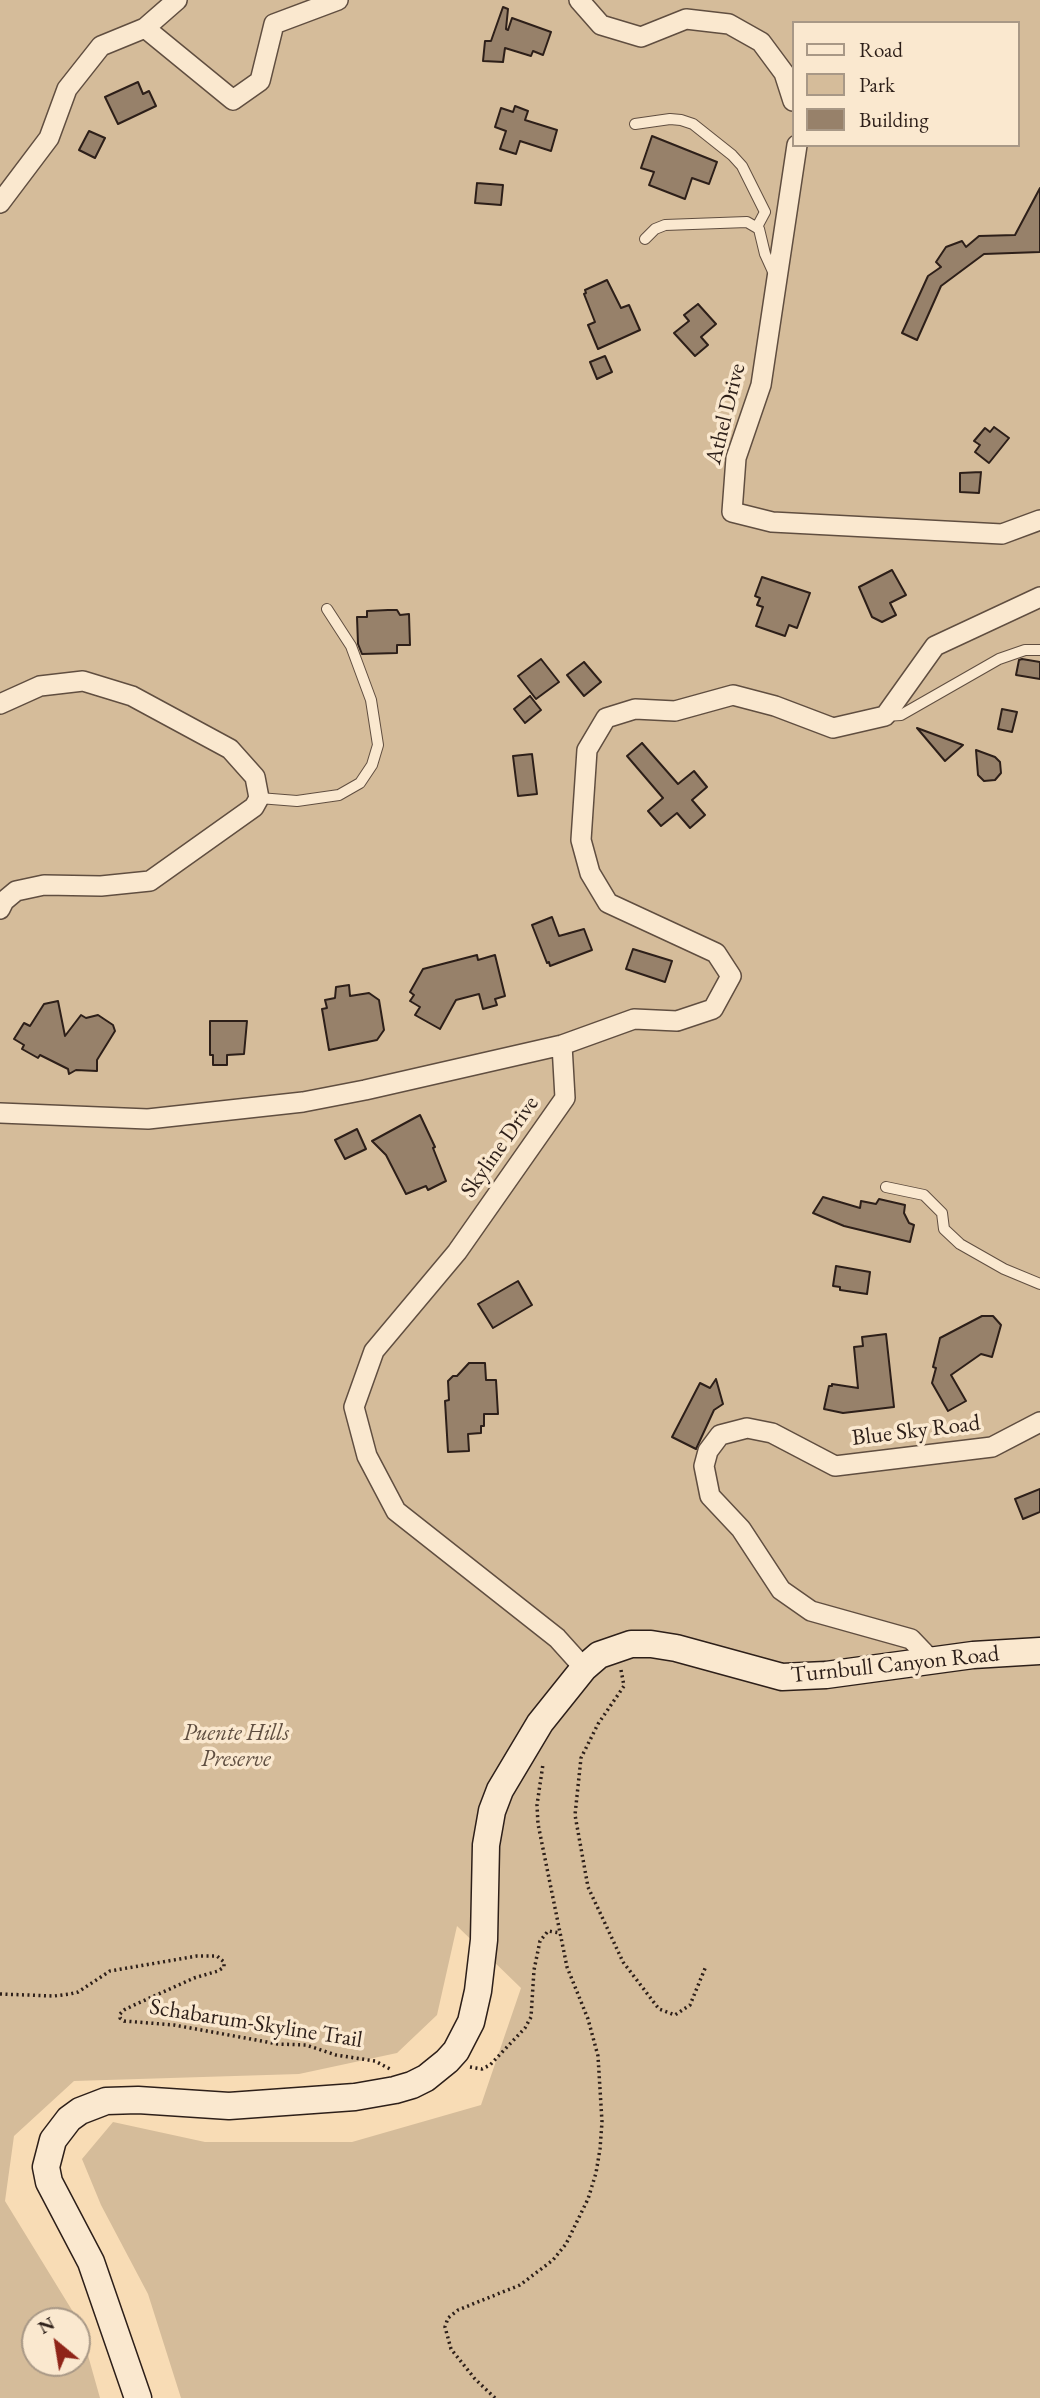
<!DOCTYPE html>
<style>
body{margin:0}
#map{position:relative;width:1040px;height:2398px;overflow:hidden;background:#f8dcb5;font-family:"EB Garamond",serif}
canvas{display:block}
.legend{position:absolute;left:792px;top:21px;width:228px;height:126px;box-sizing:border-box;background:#fae8cf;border:2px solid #a89886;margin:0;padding:9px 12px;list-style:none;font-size:21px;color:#2d1f19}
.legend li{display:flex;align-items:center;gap:14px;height:35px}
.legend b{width:35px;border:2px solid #a89886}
.north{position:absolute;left:21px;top:2307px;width:70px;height:70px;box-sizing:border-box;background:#fae8cf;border:2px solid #a89886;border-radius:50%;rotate:330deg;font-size:19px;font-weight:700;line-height:28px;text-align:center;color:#2d1f19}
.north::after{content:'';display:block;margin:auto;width:24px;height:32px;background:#8f2418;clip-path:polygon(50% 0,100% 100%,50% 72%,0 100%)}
</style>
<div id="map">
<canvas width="1040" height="2398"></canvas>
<ul class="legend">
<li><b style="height:9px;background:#fae8cf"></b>Road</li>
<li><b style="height:19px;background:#d5bc9a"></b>Park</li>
<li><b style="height:19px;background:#97816a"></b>Building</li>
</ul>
<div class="north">N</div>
</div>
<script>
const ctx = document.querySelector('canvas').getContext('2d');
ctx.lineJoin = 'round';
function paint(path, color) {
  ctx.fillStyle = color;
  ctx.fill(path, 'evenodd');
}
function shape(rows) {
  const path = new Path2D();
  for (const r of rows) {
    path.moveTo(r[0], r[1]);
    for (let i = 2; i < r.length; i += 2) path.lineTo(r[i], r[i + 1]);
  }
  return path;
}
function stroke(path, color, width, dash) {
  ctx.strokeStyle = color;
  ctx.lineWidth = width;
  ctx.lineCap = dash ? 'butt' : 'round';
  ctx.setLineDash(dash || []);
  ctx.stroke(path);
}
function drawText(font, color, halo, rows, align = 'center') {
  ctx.font = font + ' "EB Garamond",serif';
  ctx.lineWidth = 7;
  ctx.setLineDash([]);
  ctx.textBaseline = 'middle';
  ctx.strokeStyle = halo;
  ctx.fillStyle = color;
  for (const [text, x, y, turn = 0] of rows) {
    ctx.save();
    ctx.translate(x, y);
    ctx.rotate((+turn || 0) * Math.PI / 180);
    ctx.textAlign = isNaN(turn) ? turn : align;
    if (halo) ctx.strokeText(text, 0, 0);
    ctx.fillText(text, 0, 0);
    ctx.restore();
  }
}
paint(shape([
 [0,0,1040,0,1040,2398,181,2398,148,2294,101,2205,82,2159,113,2122,205,2142,352,2142,481,2105,521,1988,457,1926,437,2015,397,2053,299,2074,74,2081,14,2136,5,2201,78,2320,100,2398,0,2398],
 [793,23,1017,23,1017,145,793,145],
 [35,2321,77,2321,77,2363,35,2363]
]), '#d5bc9a');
const building = shape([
 [503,7,508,9,506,29,508,30,512,18,551,32,543,55,533,51,531,56,505,48,503,62,483,61,485,41,491,41,503,7],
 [138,82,143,94,149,91,156,106,118,124,105,97,138,82],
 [515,106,528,111,525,120,557,130,551,151,520,141,516,154,500,149,506,131,495,127,501,108,513,112,515,106],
 [89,131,105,138,95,158,79,150,89,131],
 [652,136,717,162,709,184,692,178,685,199,649,185,654,172,641,168,652,136],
 [477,183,503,185,501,205,475,203,477,183],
 [1040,188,1040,252,984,254,941,286,917,340,902,333,928,276,941,267,936,262,946,247,962,241,966,247,979,236,1015,235,1040,188],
 [607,280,621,308,629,305,640,330,598,349,588,325,595,322,584,294,586,293,585,290,607,280],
 [698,304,716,324,701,337,708,345,695,356,674,333,689,321,684,315,698,304],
 [605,356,612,372,597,379,590,362,605,356],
 [994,427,1009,438,989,463,975,452,980,445,974,441,985,428,990,432,994,427],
 [981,472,979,493,960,492,960,473,981,472],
 [892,570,906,595,890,603,896,615,882,622,872,617,859,587,892,570],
 [762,577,810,593,797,628,789,625,785,636,756,626,763,607,757,605,760,598,755,596,762,577],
 [388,610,397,610,400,615,409,614,410,645,397,645,397,653,362,654,358,644,357,617,367,617,367,611,388,610],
 [541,659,559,682,536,699,518,676,541,659],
 [1022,659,1040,662,1040,679,1016,675,1019,660,1022,659],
 [584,662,601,682,584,696,567,675,584,662],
 [530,696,541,710,525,723,514,709,530,696],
 [1002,709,1017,712,1012,732,998,729,1002,709],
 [917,728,963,745,945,761,917,728],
 [642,743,678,784,694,771,707,787,692,800,705,815,690,828,677,813,661,826,648,811,663,798,627,756,642,743],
 [976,750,995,757,1000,762,1001,773,995,780,984,781,978,775,976,750],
 [532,754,537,794,518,796,513,756,532,754],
 [552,917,559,936,584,929,592,950,550,966,549,962,547,963,532,925,552,917],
 [633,949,672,961,665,982,626,969,633,949],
 [477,955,478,960,495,955,505,996,495,999,497,1005,483,1009,479,994,456,1000,440,1029,415,1015,420,1007,410,1001,414,995,410,992,423,969,477,955],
 [349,985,350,996,369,993,379,1000,384,1030,377,1040,329,1050,322,1009,327,1008,325,1000,335,998,336,987,349,985],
 [58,1001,65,1036,81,1015,86,1018,98,1015,113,1025,115,1031,97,1060,97,1071,76,1070,69,1074,68,1069,40,1055,38,1058,22,1049,24,1045,14,1039,24,1023,30,1026,44,1004,58,1001],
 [210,1021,247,1021,244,1054,227,1055,227,1065,213,1065,213,1055,210,1055,210,1021],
 [420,1115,435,1147,433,1148,446,1181,428,1190,426,1186,406,1194,386,1155,372,1141,420,1115],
 [357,1129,366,1149,345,1159,335,1140,357,1129],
 [823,1197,860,1208,861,1201,876,1204,879,1199,905,1205,904,1213,909,1223,914,1225,910,1242,844,1226,813,1213,823,1197],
 [836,1266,870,1272,867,1294,840,1290,840,1287,833,1286,836,1266],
 [518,1281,532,1305,493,1328,478,1304,518,1281],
 [982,1316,993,1316,1001,1325,992,1357,981,1354,951,1375,966,1401,948,1411,932,1383,936,1368,933,1367,940,1338,982,1316],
 [886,1334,894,1407,843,1413,824,1409,829,1386,832,1386,832,1384,858,1388,854,1347,863,1346,862,1337,886,1334],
 [469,1363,485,1363,486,1380,496,1380,498,1414,484,1414,484,1426,481,1426,481,1433,468,1434,469,1451,448,1452,445,1401,449,1400,448,1381,453,1376,457,1376,469,1363],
 [716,1379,723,1404,714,1410,696,1449,672,1437,700,1383,710,1388,716,1379],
 [1040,1489,1040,1512,1023,1519,1015,1499,1040,1489]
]);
paint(building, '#97816a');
stroke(building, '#2d1f19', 2);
const lane = shape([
 [635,124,670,119,681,120,693,124,732,155,742,166,765,212,757,227],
 [645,239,655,229,665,225,747,222,759,229,765,254,775,276],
 [885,716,901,715,999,659,1025,650,1040,650],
 [259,798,297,801,339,795,360,783,372,765,378,745,371,700,351,646,327,609],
 [886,1187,924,1195,942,1213,944,1229,960,1244,1004,1269,1040,1284]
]);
const street = shape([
 [579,0,601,25,641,37,686,19,729,24,761,42,784,73,793,101],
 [145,28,233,100,260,81,274,24,338,0],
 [797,145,761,385,736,458,732,512,772,522,1002,534,1040,520],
 [0,203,49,138,67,89,101,46,145,28,177,0],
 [0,704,40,686,83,681,132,696,230,749,255,777,259,798,254,807,150,881,101,886,44,885,16,891,4,901,0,909],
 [562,1045,565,1098,457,1252,374,1351,354,1407,367,1456,396,1511,557,1638,584,1668],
 [0,1113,148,1119,303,1102,365,1090,562,1045,634,1019,677,1021,713,1009,731,976,716,953,608,903,590,873,581,840,587,750,606,718,635,709,675,711,733,695,775,706,833,728,885,716,935,646,1040,597],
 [932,1661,911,1639,811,1611,781,1590,741,1529,710,1496,704,1466,708,1451,720,1435,747,1428,772,1433,835,1466,992,1447,1040,1422]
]);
const secondary = shape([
 [138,2398,91,2262,49,2182,46,2167,53,2140,69,2119,80,2111,106,2101,138,2100,229,2106,355,2097,395,2090,412,2085,426,2078,447,2061,456,2051,471,2022,478,1991,484,1940,486,1845,492,1811,500,1790,540,1723,584,1668,599,1655,631,1644,651,1644,676,1648,782,1677,826,1675,973,1655,1040,1651]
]);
stroke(lane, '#604e40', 12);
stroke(street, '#604e40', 22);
stroke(secondary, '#2d1f19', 29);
stroke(shape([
 [621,1670,624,1686,598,1724,581,1758,575,1815,588,1887,623,1962,659,2009,675,2015,690,2005,706,1966],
 [0,1994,54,1996,70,1994,78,1992,110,1971,197,1956,217,1956,224,1962,224,1967,218,1971,194,1978,132,2006,124,2010,120,2014,120,2018,124,2021,174,2025,278,2044,306,2045,336,2055,375,2061,390,2069],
 [470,2067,482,2069,490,2065,525,2028,531,2017,534,1970,540,1941,548,1931,560,1933],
 [495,2398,475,2379,451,2349,445,2327,448,2318,458,2310,520,2285,553,2260,566,2244,588,2199,596,2173,600,2149,602,2122,598,2056,588,2019,567,1967,538,1824,537,1805,543,1764]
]), '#2d1f19', 3.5, [2, 3.5]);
stroke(lane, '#fae8cf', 10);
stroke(street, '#fae8cf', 19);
stroke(secondary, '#fae8cf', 26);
drawText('23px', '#2d1f19', '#fae8cf', [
 ["Athel Drive",726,414,-76],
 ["Skyline Drive",500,1147,-55],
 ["Blue Sky Road",916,1431,-7],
 ["Turnbull Canyon Road",895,1665,-6],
 ["Schabarum-Skyline Trail",256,2024,9]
]);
drawText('italic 23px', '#5f4e40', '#fae8cf', [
 ["Puente Hills",236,1734],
 ["Preserve",236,1760]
]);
</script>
